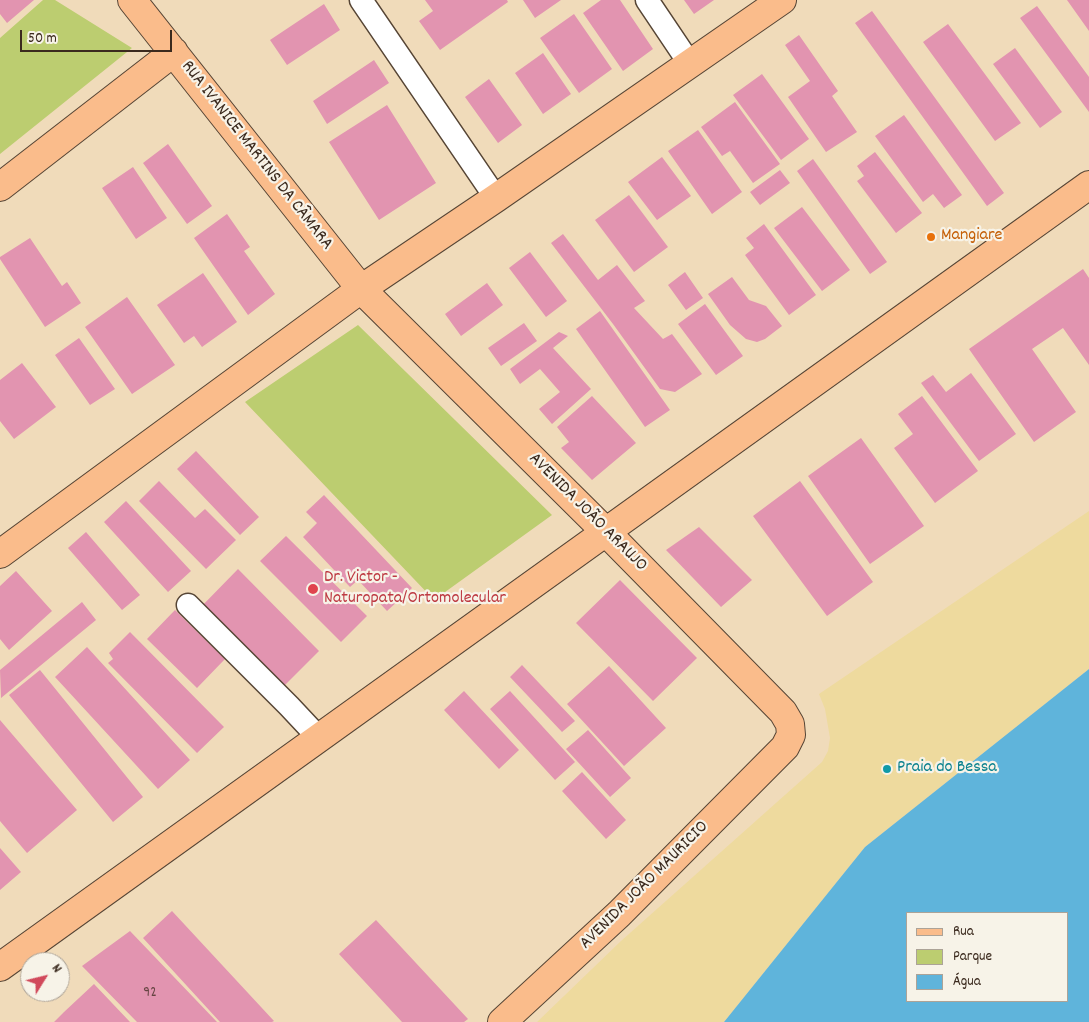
<!DOCTYPE html>
<meta charset="utf-8">
<style>
body{margin:0}
#map{position:relative;width:1089px;height:1022px;overflow:hidden;background:#f0dbba;font-family:Dekko,sans-serif}
canvas{display:block}
.legend{position:absolute;left:906px;top:912px;width:162px;height:90px;box-sizing:border-box;background:#f7f3e8;border:1px solid #aca397;margin:0;padding:6px 9px;list-style:none;font-size:15px;color:#3b2a1e}
.legend li{display:flex;align-items:center;gap:10px;height:25px}
.legend b{width:25px;border:1px solid #aca397}
.north{position:absolute;left:20px;top:952px;width:50px;height:50px;box-sizing:border-box;background:#f7f3e8;border:1px solid #aca397;border-radius:50%;rotate:54deg;font-size:14px;font-weight:700;line-height:20px;text-align:center;color:#3b2a1e}
.north::after{content:'';display:block;margin:auto;width:18px;height:22px;background:#d1495b;clip-path:polygon(50% 0,100% 100%,50% 72%,0 100%)}
.scale{position:absolute;left:20px;top:30px;width:152px;height:22px;box-sizing:border-box;border:2px solid #3b2a1e;border-top:0;padding-left:6px;font-size:15px;line-height:18px;white-space:nowrap;color:#3b2a1e;-webkit-text-stroke:4px #f7f3e8;paint-order:stroke}
</style>
<div id="map">
<canvas width="1089" height="1022"></canvas>
<ul class="legend">
<li><b style="height:6px;background:#fabc8b"></b>Rua</li>
<li><b style="height:14px;background:#bccd70"></b>Parque</li>
<li><b style="height:14px;background:#5fb4db"></b>Água</li>
</ul>
<div class="north">N</div>
<div class="scale">50 m</div>
</div>
<script>
const ctx = document.querySelector('canvas').getContext('2d');
ctx.lineJoin = 'round';
function paint(path, color) {
  ctx.fillStyle = color;
  ctx.fill(path, 'evenodd');
}
function shape(rows) {
  const path = new Path2D();
  for (const r of rows) {
    path.moveTo(r[0], r[1]);
    for (let i = 2; i < r.length; i += 2) path.lineTo(r[i], r[i + 1]);
  }
  return path;
}
function stroke(path, color, width, dash) {
  ctx.strokeStyle = color;
  ctx.lineWidth = width;
  ctx.lineCap = dash ? 'butt' : 'round';
  ctx.setLineDash(dash || []);
  ctx.stroke(path);
}
function drawText(font, color, halo, rows, align = 'center') {
  ctx.font = font + ' Dekko,sans-serif';
  ctx.lineWidth = 4.5;
  ctx.setLineDash([]);
  ctx.textBaseline = 'middle';
  ctx.strokeStyle = halo;
  ctx.fillStyle = color;
  for (const [text, x, y, turn = 0] of rows) {
    ctx.save();
    ctx.translate(x, y);
    ctx.rotate((+turn || 0) * Math.PI / 180);
    ctx.textAlign = isNaN(turn) ? turn : align;
    if (halo) ctx.strokeText(text, 0, 0);
    ctx.fillText(text, 0, 0);
    ctx.restore();
  }
}
paint(shape([
 [43,0,55,0,132,48,0,154,0,38],
 [358,325,552,515,434,600,245,402]
]), '#bccd70');
paint(shape([
 [1089,511,1089,669,865,847,724,1022,537,1022,621,941,822,762,828,751,830,738,825,709,819,694]
]), '#eeda9e');
paint(shape([
 [1089,669,1089,1022,724,1022,865,847],
 [908,913,1068,913,1068,1001,908,1001]
]), '#5fb4db');
paint(shape([
 [0,0,34,0,7,23,0,14],
 [425,0,507,0,508,2,440,50,419,21,433,11],
 [523,0,561,0,535,18],
 [601,0,620,0,653,49,623,71,583,13],
 [684,0,714,0,694,14],
 [1067,0,1089,0,1089,31],
 [324,4,340,30,287,65,270,40],
 [1037,6,1089,77,1089,112,1020,18],
 [872,11,1004,193,987,206,855,23],
 [574,14,612,69,579,93,540,38],
 [948,24,1021,123,995,141,923,42],
 [799,35,838,91,832,96,857,132,826,152,788,97,810,81,785,45],
 [1015,48,1062,112,1040,128,993,64],
 [543,53,571,94,543,114,515,73],
 [374,60,389,83,327,124,313,101],
 [762,74,809,139,781,160,733,95],
 [489,79,522,125,498,143,465,97],
 [735,102,780,164,753,183,730,151,722,156,701,127],
 [387,105,436,183,379,220,329,142],
 [904,115,962,195,944,208,933,194,923,202,875,136],
 [698,130,742,192,712,214,668,151],
 [168,144,212,206,187,224,143,163],
 [875,152,922,213,896,233,857,181,864,176,857,166],
 [662,157,691,196,657,220,628,182],
 [813,159,887,262,870,274,797,171],
 [133,167,167,218,136,239,102,188],
 [780,170,790,183,760,205,750,192],
 [629,195,668,247,634,272,595,220],
 [802,207,850,270,822,291,774,228],
 [227,214,250,247,244,251,275,294,248,315,194,238],
 [764,224,816,295,789,315,745,255,754,248,746,238],
 [563,234,598,280,617,265,645,301,634,308,663,339,672,334,702,374,675,392,660,389,613,324,551,243],
 [30,238,62,286,67,282,81,303,45,327,0,259,0,257],
 [530,252,567,301,546,317,509,268],
 [1083,269,1089,278,1089,365,1063,328,1032,349,1076,412,1034,442,969,349],
 [685,272,703,298,686,310,668,285],
 [203,273,237,322,202,347,194,336,184,343,157,305],
 [732,277,749,300,766,306,782,326,765,339,757,342,746,339,730,325,708,294],
 [487,283,503,305,461,336,445,314],
 [127,297,175,365,132,394,85,327],
 [705,304,743,356,716,375,678,324],
 [600,311,670,410,645,427,576,329],
 [524,323,537,341,501,366,488,348],
 [559,332,568,336,553,348,591,389,552,424,539,409,560,392,540,369,520,384,510,369],
 [79,338,115,389,90,405,55,355],
 [22,363,56,407,14,439,0,421,0,380],
 [971,373,1016,434,979,461,921,383,933,375,946,392],
 [592,396,636,443,592,480,561,448,569,442,557,427],
 [922,396,978,471,935,503,894,448,913,434,898,414],
 [861,438,924,526,870,564,808,476],
 [196,451,259,517,240,535,177,469],
 [159,481,195,518,205,509,236,540,206,569,139,501],
 [800,481,873,582,827,616,753,516],
 [324,495,412,588,387,611,358,580,350,587,303,537,317,523,306,512],
 [126,501,191,571,168,592,104,522],
 [699,527,752,580,721,607,666,550],
 [86,532,140,595,122,610,68,548],
 [286,536,367,616,341,642,260,561],
 [238,569,319,651,279,691,198,610],
 [16,571,52,611,9,650,0,639,0,586],
 [620,580,697,658,653,701,576,623],
 [82,602,96,620,1,698,0,670],
 [175,610,225,659,197,688,147,639],
 [130,632,224,727,197,753,108,663,113,659,109,653],
 [87,647,190,760,158,789,55,677],
 [522,665,575,721,562,732,510,677],
 [609,666,666,728,624,766,567,704],
 [40,670,143,797,113,822,9,695],
 [464,691,519,750,499,769,444,710],
 [510,691,575,762,555,780,490,709],
 [0,720,77,810,27,853,0,821],
 [588,730,631,778,610,797,566,749],
 [582,772,626,820,606,839,562,791],
 [0,848,21,872,0,890],
 [172,911,274,1021,272,1022,220,1022,143,938],
 [376,920,468,1019,464,1022,402,1022,339,954],
 [130,931,217,1022,137,1022,82,966],
 [94,984,130,1022,54,1022,64,1012]
]), '#e294b0');
const minor = shape([
 [361,0,496,198],
 [647,0,690,64],
 [188,605,289,706,319,738]
]);
const major = shape([
 [132,0,361,289,606,532,783,712,790,724,791,735,785,747,619,914,502,1022],
 [0,187,174,52],
 [0,554,361,289,496,198,782,0],
 [0,967,1089,185]
]);
stroke(minor, '#564535', 25);
stroke(major, '#564535', 30);
stroke(minor, '#fff', 22);
stroke(major, '#fabc8b', 28);
for (const [x, y, r, color] of [
 [931,237,5,"#e8710a"],
 [313,589,6,"#e0444e"],
 [887,769,5,"#0f9aa8"]
]) {
  const dot = new Path2D();
  dot.arc(x, y, r, 0, 2 * Math.PI);
  ctx.fillStyle = color;
  ctx.fill(dot);
  stroke(dot, '#f7f3e8', 2);
}
drawText('15px', '#654442', null, [
 ["92",150,994]
]);
drawText('18px', '#3b2a1e', '#f7f3e8', [
 ["RUA IVANICE MARTINS DA CÂMARA",256,156,52],
 ["AVENIDA JOÃO ARAUJO",587,513,45],
 ["AVENIDA JOÃO MAURICIO",645,886,-45]
]);
drawText('18px', '#c56008', '#f7f3e8', [
 ["Mangiare",941,237]
], 'left');
drawText('18px', '#be3a42', '#f7f3e8', [
 ["Dr. Victor -",324,579],
 ["Naturopata/Ortomolecular",324,600]
], 'left');
drawText('18px', '#0d838f', '#f7f3e8', [
 ["Praia do Bessa",897,769]
], 'left');
</script>
